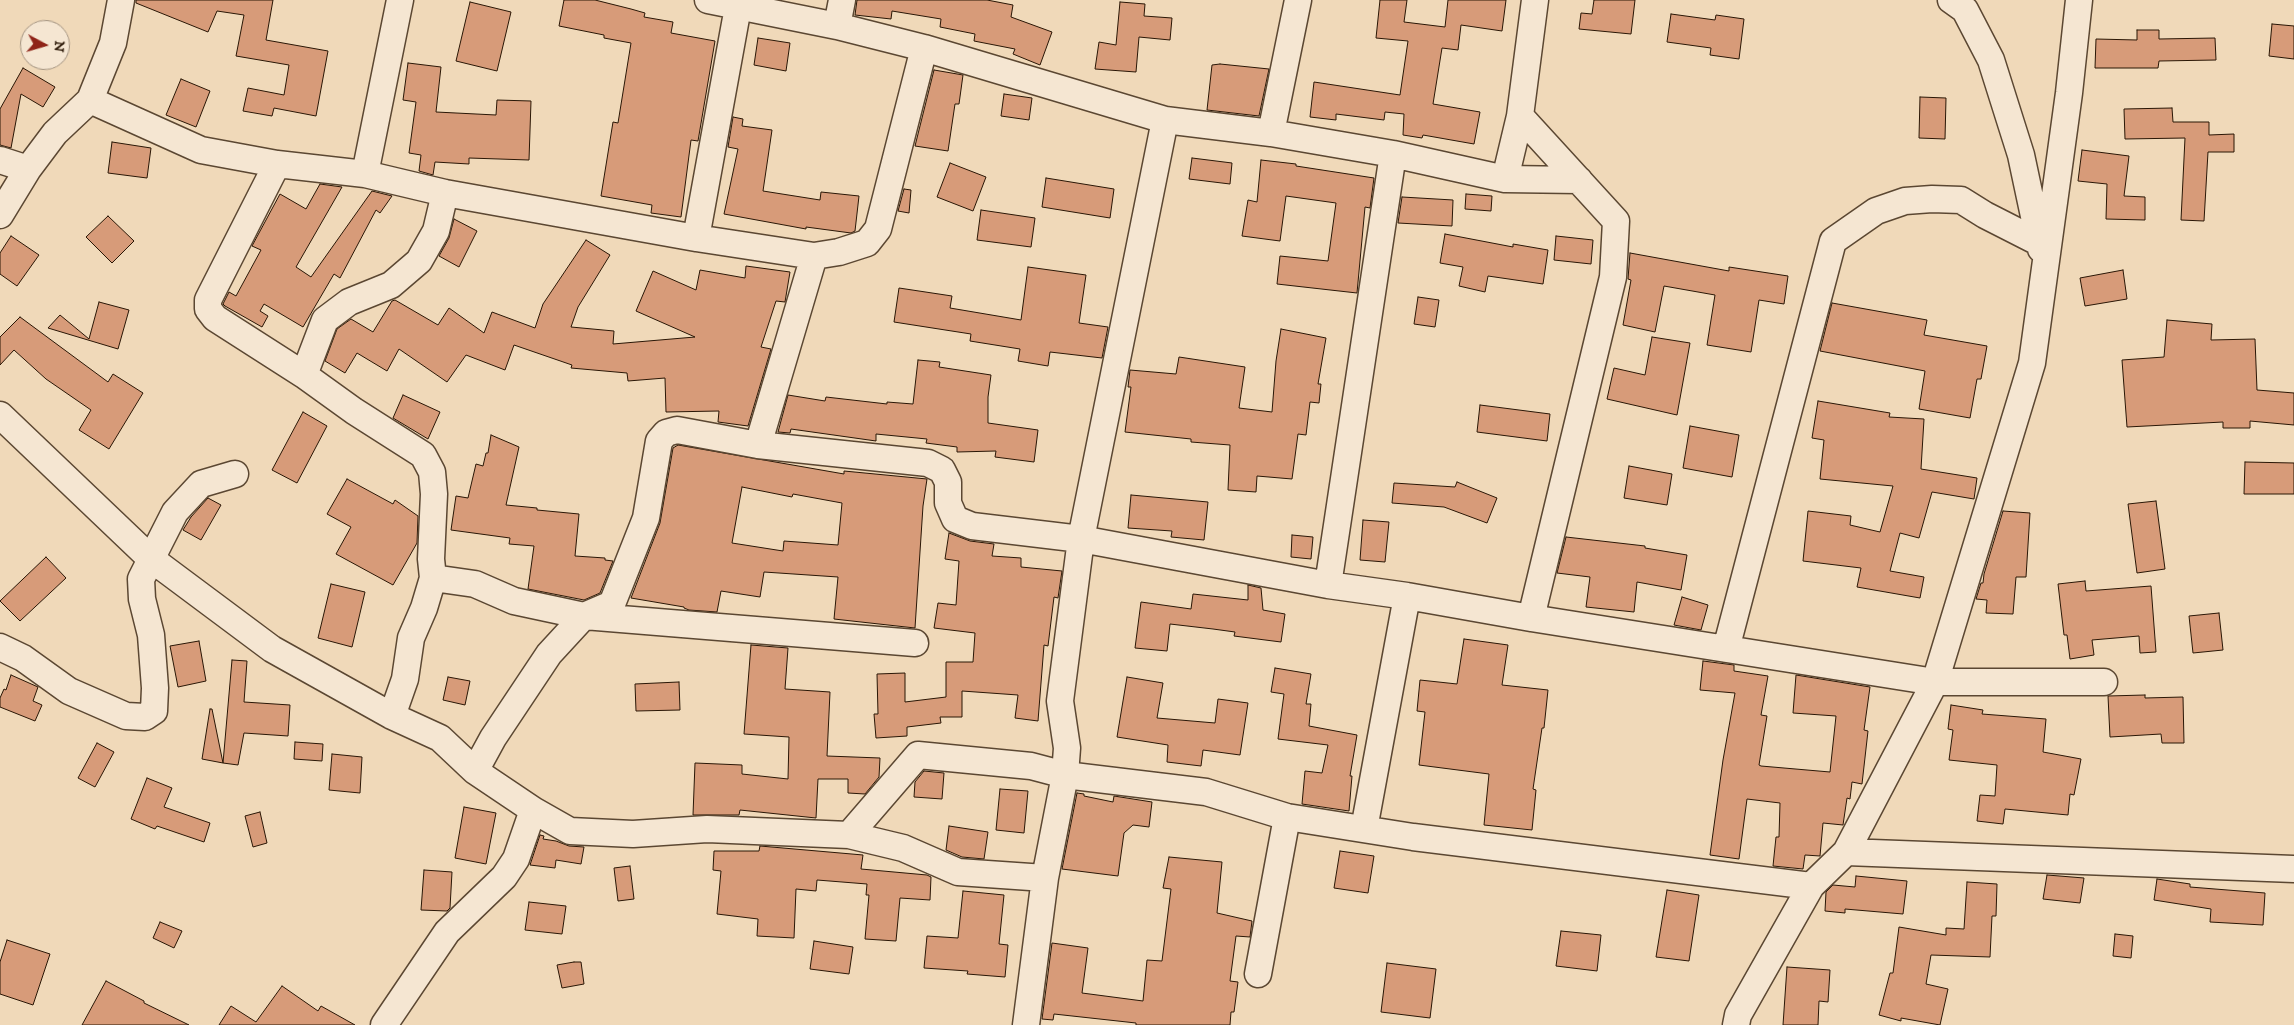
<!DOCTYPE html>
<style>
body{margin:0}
#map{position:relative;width:2294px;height:1025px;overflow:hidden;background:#f0d9b9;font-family:"IM FELL DW Pica",serif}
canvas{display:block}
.north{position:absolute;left:20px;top:20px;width:50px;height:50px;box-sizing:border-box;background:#f5e6d2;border:1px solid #a39380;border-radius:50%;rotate:96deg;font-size:14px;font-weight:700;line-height:20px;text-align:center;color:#291605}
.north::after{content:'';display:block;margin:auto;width:18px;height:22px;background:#8f2418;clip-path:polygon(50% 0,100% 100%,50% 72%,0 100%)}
</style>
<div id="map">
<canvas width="2294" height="1025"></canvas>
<div class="north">N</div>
</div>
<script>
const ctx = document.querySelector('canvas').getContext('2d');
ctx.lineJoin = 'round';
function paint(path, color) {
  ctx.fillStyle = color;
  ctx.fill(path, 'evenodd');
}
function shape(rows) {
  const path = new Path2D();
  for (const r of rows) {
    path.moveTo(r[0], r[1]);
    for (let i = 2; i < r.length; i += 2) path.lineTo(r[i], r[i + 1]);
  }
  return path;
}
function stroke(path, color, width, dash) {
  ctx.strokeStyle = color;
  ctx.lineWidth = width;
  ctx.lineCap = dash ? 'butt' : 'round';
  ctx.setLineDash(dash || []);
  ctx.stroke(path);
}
const building = shape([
 [136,0,273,0,266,40,328,51,316,116,274,108,272,116,243,111,248,88,284,95,289,65,236,56,244,15,217,11,208,32,136,3,136,0],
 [564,0,595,0,631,9,645,13,644,17,673,22,671,33,715,41,698,141,691,140,681,217,651,213,652,205,601,196,613,122,618,123,631,43,604,38,604,35,559,26,564,0],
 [857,0,987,0,1013,5,1011,17,1052,32,1040,65,1013,54,1015,49,974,41,975,34,940,27,941,19,892,11,891,19,855,15,857,0],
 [1380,0,1407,0,1404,22,1445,27,1448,0,1506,0,1502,31,1461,25,1458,50,1442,48,1433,104,1480,112,1474,144,1423,135,1422,138,1403,135,1404,114,1385,112,1384,120,1336,114,1336,120,1310,117,1314,82,1400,95,1408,41,1376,38,1380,0],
 [1594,0,1635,0,1631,34,1579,29,1581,13,1592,14,1594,0],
 [470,2,511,12,497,71,456,61,470,2],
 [1120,2,1145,4,1144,16,1172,18,1170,40,1139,37,1136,72,1095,69,1099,42,1116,45,1120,2],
 [1671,14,1715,20,1716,15,1744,19,1739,59,1710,55,1711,48,1667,42,1671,14],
 [2272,24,2294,26,2294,59,2269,56,2272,24],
 [2137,30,2159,30,2159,39,2215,38,2216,60,2159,61,2158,68,2095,68,2096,39,2137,40,2137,30],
 [758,38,790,43,786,71,754,65,758,38],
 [408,63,441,67,436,112,496,115,497,100,531,101,529,160,469,158,469,164,435,162,433,175,419,171,421,155,409,153,416,102,403,100,408,63],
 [1220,64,1269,69,1259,116,1207,110,1212,65,1220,64],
 [23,68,55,87,43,107,21,94,11,148,0,145,0,109,23,68],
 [934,70,963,75,959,104,955,104,948,151,915,146,934,70],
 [181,79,210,91,196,127,166,115,181,79],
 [1004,94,1032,98,1029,120,1001,116,1004,94],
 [1920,97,1946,98,1945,139,1919,138,1920,97],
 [2172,108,2173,122,2209,122,2209,135,2234,134,2234,152,2208,152,2204,221,2181,220,2185,138,2125,139,2124,109,2172,108],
 [733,117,743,119,742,126,772,130,763,191,820,200,821,192,859,196,855,231,851,233,806,227,806,229,724,214,738,149,728,147,733,117],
 [112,142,151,148,147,178,108,173,112,142],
 [2082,150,2129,156,2124,196,2145,197,2145,220,2106,219,2107,184,2078,181,2082,150],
 [1192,158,1232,163,1230,184,1189,179,1192,158],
 [1261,160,1296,164,1296,166,1374,178,1370,208,1365,207,1357,293,1277,284,1280,256,1328,261,1336,203,1286,196,1280,241,1242,236,1248,200,1257,202,1261,160],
 [950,163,986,177,973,211,937,197,950,163],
 [1046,178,1114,189,1110,218,1042,207,1046,178],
 [320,184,342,187,296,267,311,277,372,191,392,196,380,213,376,210,340,278,334,274,303,327,264,304,260,311,268,316,262,327,225,306,223,304,229,292,236,296,261,250,252,246,280,194,306,209,320,184],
 [904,189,911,190,909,213,898,211,904,189],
 [1466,194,1492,196,1491,211,1465,209,1466,194],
 [1402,197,1453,200,1452,226,1398,223,1402,197],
 [981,210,1035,218,1031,247,977,240,981,210],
 [108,216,134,241,112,263,86,237,108,216],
 [454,219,477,231,459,267,439,256,449,238,454,219],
 [1445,234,1513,247,1513,244,1548,250,1543,284,1488,276,1485,292,1459,286,1463,267,1440,263,1445,234],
 [11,236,39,255,17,286,0,274,0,253,11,236],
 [1556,236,1593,240,1591,264,1554,260,1556,236],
 [586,240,610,255,578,307,571,327,614,331,613,344,695,337,636,311,653,271,696,290,700,270,745,278,746,266,790,272,785,302,776,301,761,347,771,349,748,426,718,422,719,411,666,412,665,378,628,381,627,373,571,368,572,365,514,345,505,370,466,355,447,382,399,349,387,371,357,353,345,373,325,361,337,329,351,319,373,332,392,301,395,300,438,325,449,308,484,333,492,312,535,328,543,304,586,240],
 [1630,253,1729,271,1729,267,1788,276,1784,304,1759,300,1751,352,1707,345,1715,295,1664,286,1655,332,1623,325,1631,280,1628,279,1630,253],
 [1028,267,1086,275,1079,323,1108,327,1102,358,1050,352,1048,366,1018,361,1020,349,970,341,971,334,894,322,899,288,952,296,950,308,1021,320,1028,267],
 [2123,270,2127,299,2085,306,2080,278,2123,270],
 [1418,297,1439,300,1435,327,1414,324,1418,297],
 [99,302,129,310,118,349,48,328,60,315,89,339,99,302],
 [1832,303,1927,320,1924,335,1987,346,1981,379,1977,379,1970,418,1919,409,1925,371,1820,351,1832,303],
 [20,317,108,382,113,374,143,393,109,449,79,430,91,410,46,379,14,350,0,365,0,337,20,317],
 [2167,320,2212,324,2211,340,2255,339,2257,390,2294,393,2294,425,2250,421,2250,428,2223,428,2223,422,2127,427,2122,360,2164,357,2167,320],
 [1281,329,1326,338,1318,384,1321,384,1319,403,1310,402,1306,435,1298,434,1292,479,1257,476,1256,492,1228,490,1230,445,1191,442,1191,439,1125,432,1131,387,1128,387,1130,370,1176,374,1179,357,1245,367,1239,408,1272,412,1276,361,1281,329],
 [1652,337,1690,343,1677,415,1607,399,1614,368,1645,375,1652,337],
 [918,360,940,362,939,367,991,375,988,397,988,423,1038,430,1034,462,995,457,996,451,957,452,957,447,926,443,927,439,876,434,876,441,791,429,790,433,778,432,788,395,825,401,826,397,887,404,887,402,913,404,918,360],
 [403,395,440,412,428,439,393,418,403,395],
 [1818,401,1890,413,1889,417,1924,419,1921,469,1977,478,1974,499,1932,492,1919,538,1900,533,1890,571,1924,577,1920,598,1857,587,1861,568,1803,561,1808,511,1851,516,1850,525,1880,532,1893,486,1820,479,1824,440,1812,438,1818,401],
 [1480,405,1550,414,1547,441,1477,432,1480,405],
 [303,412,327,426,297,483,272,470,303,412],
 [1690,426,1739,435,1732,477,1683,468,1690,426],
 [491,435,519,447,506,505,537,508,537,510,579,514,575,556,605,558,605,560,613,561,600,593,584,600,528,589,534,546,509,544,510,538,451,530,456,496,468,498,476,464,483,466,486,453,488,453,491,435],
 [678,445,844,474,844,471,927,479,923,506,915,628,834,619,838,577,764,572,760,597,721,591,717,612,689,610,684,608,684,607,631,598,660,523,673,448,678,445],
 [742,487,792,497,793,494,842,503,838,545,784,541,783,551,732,543,742,487],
 [2245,462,2294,463,2294,494,2244,494,2245,462],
 [1629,466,1672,474,1667,505,1624,498,1629,466],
 [347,479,393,504,395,500,418,516,417,543,393,585,336,554,351,527,327,514,347,479],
 [1457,482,1497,498,1487,523,1444,507,1392,503,1394,483,1455,487,1457,482],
 [1131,495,1208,502,1204,540,1171,537,1172,531,1128,528,1131,495],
 [208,498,221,505,201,540,183,530,191,517,208,498],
 [2156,501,2165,569,2137,573,2128,504,2156,501],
 [2003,511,2030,513,2026,577,2016,577,2013,614,1986,613,1987,600,1976,599,1981,583,1983,583,1984,574,2003,511],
 [1363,520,1389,522,1385,562,1360,560,1363,520],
 [949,533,970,541,994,544,992,556,1021,558,1021,567,1062,571,1058,598,1054,597,1048,646,1044,645,1038,721,1015,718,1018,695,962,691,962,717,940,717,941,723,907,727,907,736,876,738,874,714,878,714,877,674,905,673,905,702,946,697,946,662,973,662,975,633,934,628,938,603,956,605,959,561,945,559,949,533],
 [1292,535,1313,537,1311,559,1291,557,1292,535],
 [1566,537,1645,546,1645,548,1687,555,1681,590,1637,582,1634,612,1586,607,1590,577,1557,573,1566,537],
 [46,557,66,578,20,621,0,601,46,557],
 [2085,581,2086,591,2151,586,2156,652,2140,653,2139,636,2092,640,2094,655,2070,659,2067,635,2064,635,2058,584,2085,581],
 [331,584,365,592,352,647,318,638,331,584],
 [1248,585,1261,588,1263,610,1285,614,1281,642,1234,636,1235,632,1213,629,1170,624,1167,651,1135,648,1141,602,1191,609,1193,594,1248,600,1248,585],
 [1682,597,1708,605,1701,630,1674,625,1682,597],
 [2219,613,2223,650,2193,653,2189,616,2219,613],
 [1464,639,1508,645,1502,685,1548,690,1544,728,1542,728,1533,789,1536,790,1532,830,1484,825,1489,774,1419,765,1425,712,1417,711,1420,680,1457,684,1464,639],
 [199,641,206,681,178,687,170,646,199,641],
 [751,645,788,648,785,689,830,692,827,756,880,758,879,777,865,794,848,793,848,779,818,779,816,818,740,810,739,815,693,815,695,763,742,765,742,774,788,779,789,737,744,734,751,645],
 [232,660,247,661,244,702,290,705,288,736,244,733,238,765,223,763,232,660],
 [1703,661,1734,665,1734,671,1768,676,1761,715,1767,716,1759,765,1761,766,1830,772,1836,716,1793,713,1796,675,1870,687,1864,730,1868,731,1862,784,1852,782,1850,799,1847,798,1843,825,1823,823,1820,856,1805,855,1803,869,1773,866,1776,837,1779,837,1780,803,1747,799,1739,859,1710,855,1723,760,1735,693,1700,690,1703,661],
 [1275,668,1311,674,1306,704,1311,704,1309,726,1357,735,1350,776,1352,776,1349,811,1302,804,1305,771,1322,773,1328,745,1278,739,1284,694,1271,692,1275,668],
 [11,675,38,687,33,701,42,705,35,721,0,707,0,698,4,689,6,690,11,675],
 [448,677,470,681,465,705,443,700,448,677],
 [1127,677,1163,683,1157,718,1215,723,1218,699,1248,703,1240,755,1203,750,1201,766,1167,762,1168,745,1117,737,1127,677],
 [679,682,680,710,636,711,635,684,679,682],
 [2145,695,2145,698,2183,697,2184,743,2162,743,2161,734,2110,737,2108,696,2145,695],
 [1951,705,1983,710,1982,714,2046,719,2043,752,2081,759,2074,795,2070,794,2068,815,2005,809,2003,824,1977,821,1980,795,1995,796,1997,765,1949,760,1953,730,1948,729,1951,705],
 [210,709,212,709,223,763,202,759,210,709],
 [295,742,323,744,322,761,294,759,295,742],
 [97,743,114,752,95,787,78,778,97,743],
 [332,754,362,757,360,793,329,790,332,754],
 [924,771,944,773,942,799,914,797,915,782,924,771],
 [147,778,172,788,164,807,210,823,204,842,157,826,155,829,131,819,147,778],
 [1000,789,1028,791,1024,833,996,830,1000,789],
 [1077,793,1084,794,1084,796,1113,802,1114,796,1152,802,1149,827,1133,825,1124,833,1118,876,1062,869,1077,793],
 [464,807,496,813,486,864,455,858,464,807],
 [260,812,267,843,253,847,245,816,260,812],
 [949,826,988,832,984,859,962,857,946,850,949,826],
 [540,835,544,836,543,839,556,841,569,846,584,847,581,864,556,860,555,868,530,865,540,835],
 [760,846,863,855,861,869,927,875,931,877,930,900,900,898,896,941,865,939,869,895,866,895,867,884,817,880,816,891,796,889,794,938,757,936,758,919,717,914,721,871,713,870,714,851,759,851,760,846],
 [1340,851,1374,856,1368,893,1334,888,1340,851],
 [1169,857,1222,862,1217,913,1252,921,1250,937,1236,936,1230,981,1238,982,1234,1012,1231,1012,1230,1025,1136,1025,1136,1023,1054,1014,1053,1020,1042,1019,1052,943,1088,948,1082,993,1143,1001,1147,960,1162,961,1171,889,1163,888,1169,857],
 [630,866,634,899,618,901,614,868,630,866],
 [424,870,452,872,450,908,447,911,421,910,424,870],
 [2047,875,2084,878,2080,903,2043,899,2047,875],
 [1856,876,1907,881,1903,914,1845,909,1845,913,1825,911,1826,892,1833,885,1855,887,1856,876],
 [2157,879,2190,884,2190,887,2265,893,2263,925,2210,922,2211,909,2154,900,2157,879],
 [1967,882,1997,884,1996,916,1992,916,1990,957,1931,955,1926,984,1948,989,1940,1025,1901,1018,1901,1021,1879,1015,1890,973,1893,973,1899,927,1946,935,1946,928,1964,929,1967,882],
 [1667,890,1699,895,1689,961,1656,957,1667,890],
 [963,891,1004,895,999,944,1008,945,1005,977,967,974,968,971,924,968,927,936,958,938,963,891],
 [529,902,566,906,562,934,525,930,529,902],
 [160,922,182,931,174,948,153,938,160,922],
 [1561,931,1601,935,1597,971,1556,966,1561,931],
 [2115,934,2133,936,2131,958,2113,956,2115,934],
 [7,940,50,954,33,1005,0,994,0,962,7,940],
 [814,941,853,947,849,974,810,969,814,941],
 [574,962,581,962,584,984,562,988,557,965,574,962],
 [1387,963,1436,969,1430,1018,1381,1012,1387,963],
 [1787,967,1830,970,1828,1002,1819,1001,1818,1025,1783,1025,1787,967],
 [106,981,144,1001,144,1003,189,1025,82,1025,106,981],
 [282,986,318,1011,321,1006,355,1025,219,1025,231,1006,256,1022,282,986]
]);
paint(building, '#d79b79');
stroke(building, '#291605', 1);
const minor = shape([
 [708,0,837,26,924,48,1165,120,1271,133,1393,154,1505,179,1579,180],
 [1535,0,1520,116,1616,221,1613,277,1531,618,1935,682,2104,682],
 [1951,0,1965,10,1991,60,2021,155,2041,249],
 [837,26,842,0],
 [90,100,201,150,277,164,365,174,445,193,696,238,814,256],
 [1271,133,1298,0],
 [0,160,28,169],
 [277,164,208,300,208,309,215,318,304,375],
 [365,174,400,0],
 [1505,179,1520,116],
 [445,193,436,231,419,261,391,285,349,302,325,320,304,375,354,411,423,455,432,472,434,494,431,559,433,578,475,584,514,601,584,616,915,643],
 [0,215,28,169,55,133,90,100,113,43,121,0],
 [696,238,738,7],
 [0,415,150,558,272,649,392,716,440,738,475,771,533,810,570,831,633,834,707,829,849,835,903,848,958,872,1045,878],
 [758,445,814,256,839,252,867,243,878,229,924,48],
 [1328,585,1393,154],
 [0,647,23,658,69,691,126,716,145,717,154,711,155,688,151,635,142,599,141,579,175,512,201,484,235,474],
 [1726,649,1833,241,1876,211,1905,201,1932,199,1961,200,1985,215,2040,243],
 [392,716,405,679,411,638,424,608,433,578],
 [475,771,493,738,549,654,584,616,612,604,646,518,659,441,666,433,677,430,758,445,928,463,942,470,948,482,948,503,955,519,972,526,1081,539,1328,585,1407,596,1531,618],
 [1364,829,1407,596],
 [849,835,918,755,1031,766,1065,775,1206,792,1287,817,1413,837,1811,886],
 [1846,852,2294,869],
 [1258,974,1287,817],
 [384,1025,447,932,504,877,516,859,533,810],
 [1026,1025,1045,878,1065,775,1067,748,1060,701,1081,539,1165,120],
 [1736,1025,1738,1015,1811,886,1846,852,1935,682,2032,363,2069,93,2079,0]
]);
stroke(minor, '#5b4732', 29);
stroke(minor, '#f5e6d2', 26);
</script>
